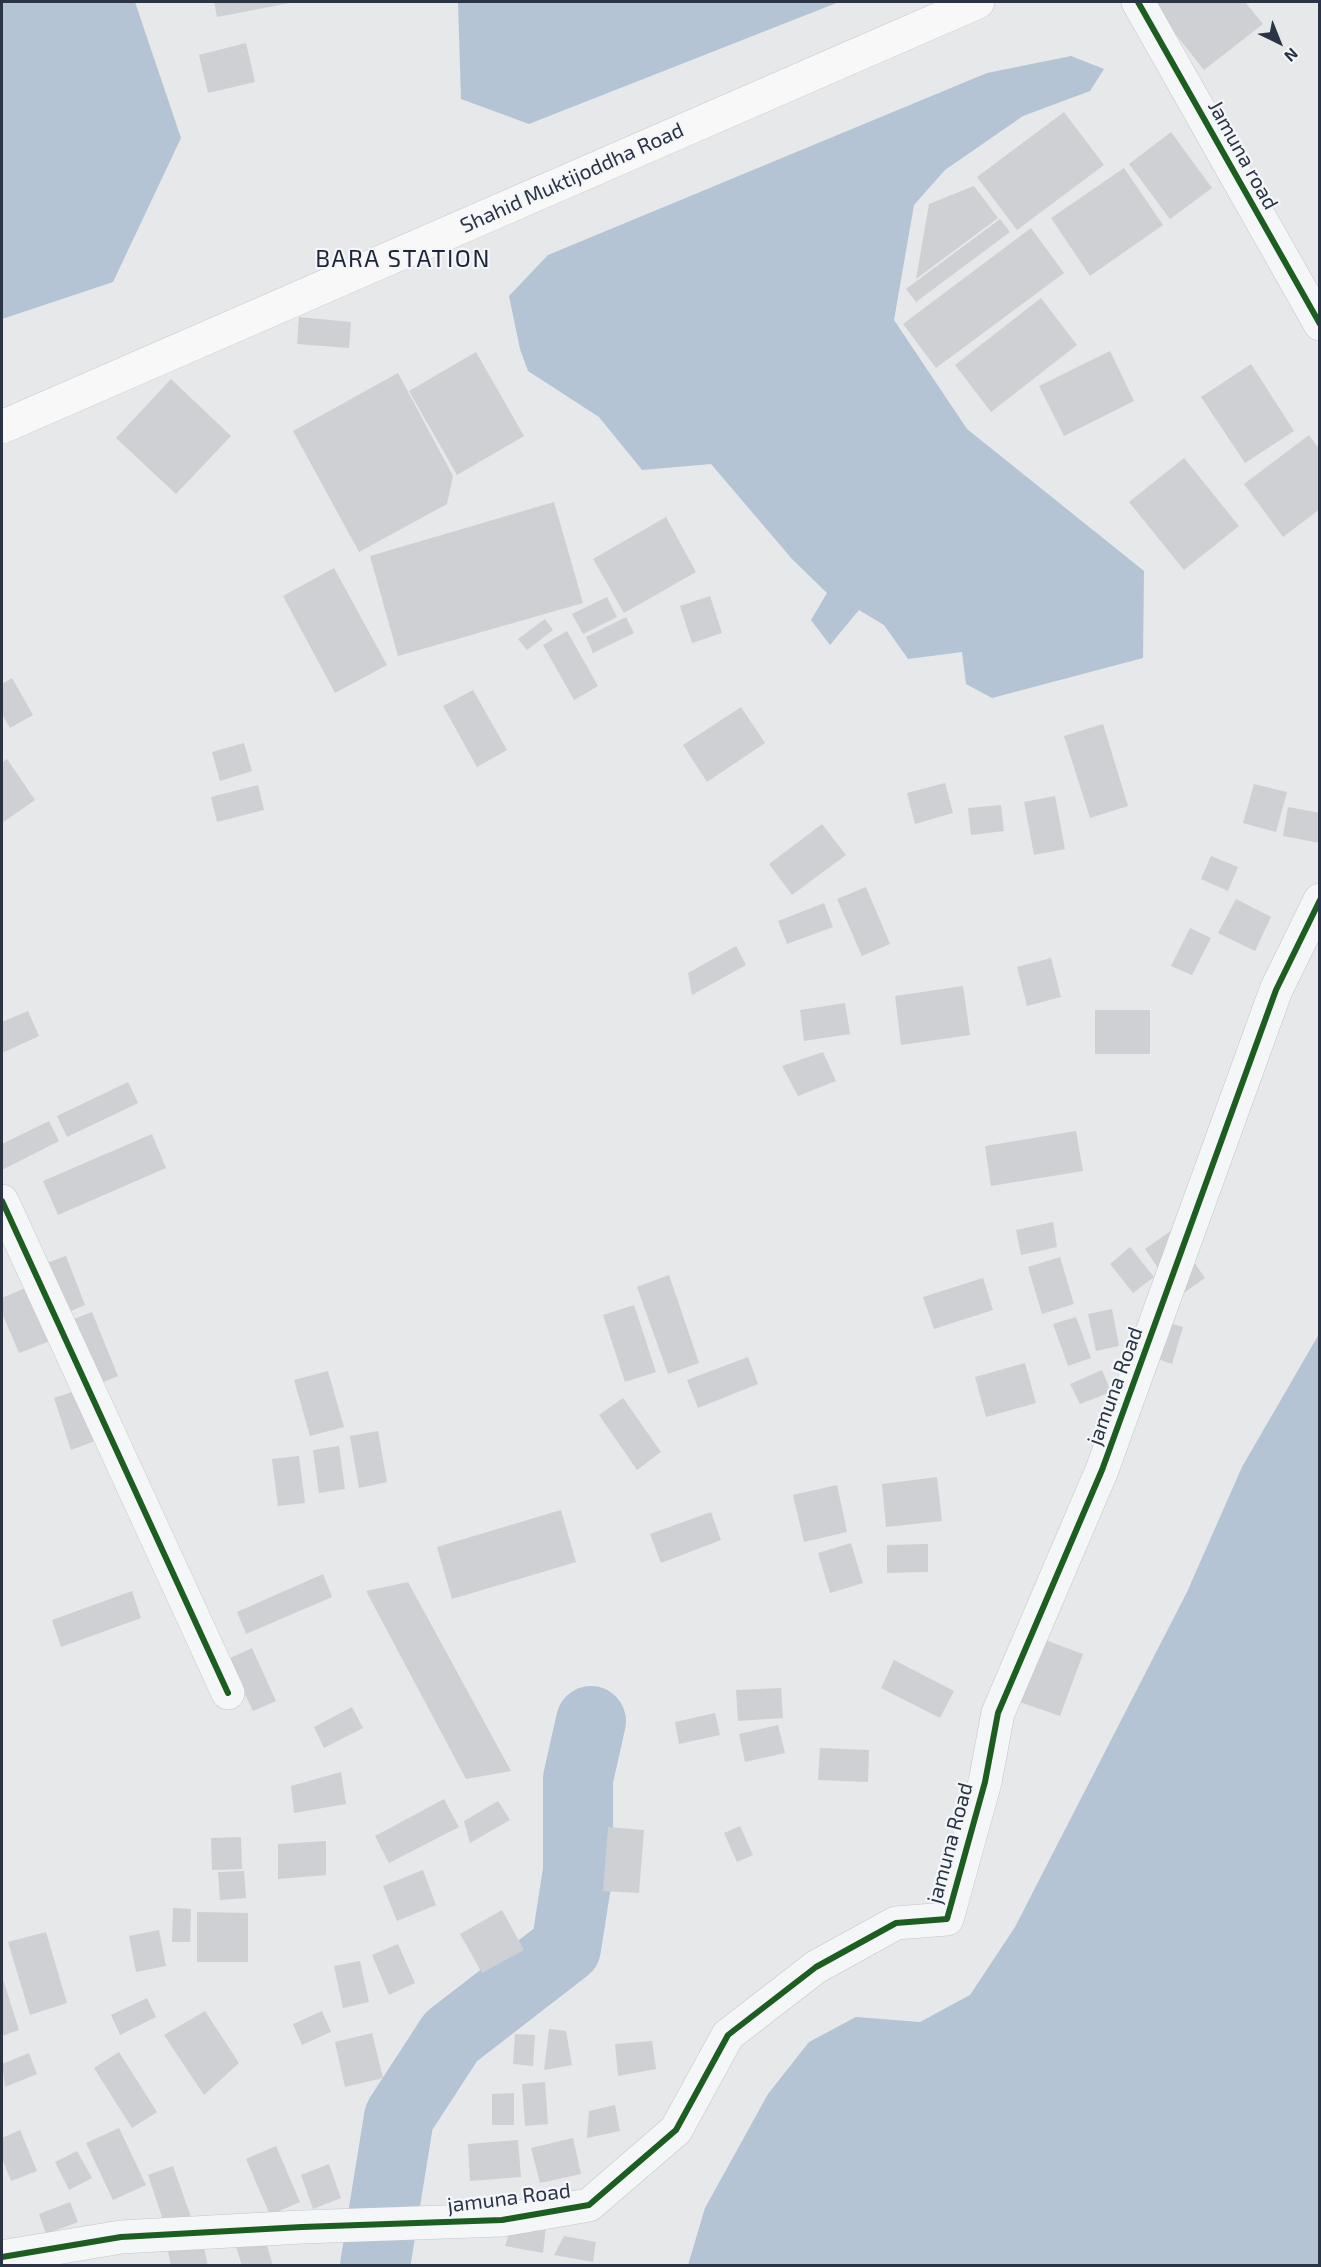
<!DOCTYPE html>
<style>
body{margin:0}
#map{position:relative;width:1321px;height:2267px;overflow:hidden;background:#e6e8ea;font-family:"Exo 2",sans-serif}
canvas{display:block}
.frame{position:absolute;inset:0;border:3px solid #2b3445;pointer-events:none}
.north{position:absolute;left:1249px;top:12px;width:60px;height:60px;-webkit-text-stroke:4px #f4f6f9;paint-order:stroke;rotate:137deg;font-size:16px;font-weight:700;line-height:24px;text-align:center;color:#2b3445}
.north::after{content:'';display:block;margin:auto;width:21px;height:27px;background:#2b3445;clip-path:polygon(50% 0,100% 100%,50% 72%,0 100%)}
</style>
<div id="map">
<canvas width="1321" height="2267"></canvas>
<div class="frame"></div>
<div class="north">N</div>
</div>
<script>
const ctx = document.querySelector('canvas').getContext('2d');
ctx.lineJoin = 'round';
function paint(path, color) {
  ctx.fillStyle = color;
  ctx.fill(path, 'evenodd');
}
function shape(rows) {
  const path = new Path2D();
  for (const r of rows) {
    path.moveTo(r[0], r[1]);
    for (let i = 2; i < r.length; i += 2) path.lineTo(r[i], r[i + 1]);
  }
  return path;
}
function stroke(path, color, width, dash) {
  ctx.strokeStyle = color;
  ctx.lineWidth = width;
  ctx.lineCap = dash ? 'butt' : 'round';
  ctx.setLineDash(dash || []);
  ctx.stroke(path);
}
function drawText(font, color, halo, rows, align = 'center') {
  ctx.font = font + ' "Exo 2",sans-serif';
  ctx.lineWidth = 4.5;
  ctx.setLineDash([]);
  ctx.textBaseline = 'middle';
  ctx.strokeStyle = halo;
  ctx.fillStyle = color;
  for (const [text, x, y, turn = 0] of rows) {
    ctx.save();
    ctx.translate(x, y);
    ctx.rotate((+turn || 0) * Math.PI / 180);
    ctx.textAlign = isNaN(turn) ? turn : align;
    if (halo) ctx.strokeText(text, 0, 0);
    ctx.fillText(text, 0, 0);
    ctx.restore();
  }
}
paint(shape([
 [2,2,135,2,181,138,113,282,2,319],
 [458,2,839,2,529,124,461,99],
 [1071,56,1104,69,1090,91,1023,116,945,170,914,205,894,320,967,429,1144,571,1143,658,992,698,966,684,962,652,908,659,884,625,859,610,830,645,811,620,827,593,792,559,711,464,642,470,599,417,528,371,520,349,509,296,548,255,987,73],
 [1319,1334,1319,2265,688,2265,705,2208,768,2094,809,2042,856,2017,920,2022,970,1995,1015,1927,1187,1592,1242,1467]
]), '#b4c4d5');
stroke(shape([
 [375,2266,399,2117,451,2037,566,1948,578,1871,578,1779,591,1721]
]), '#b4c4d5', 70);
paint(shape([
 [214,2,290,2,290,3,217,17],
 [1150,2,1245,2,1263,24,1204,70],
 [246,43,255,82,208,93,199,55],
 [1064,112,1104,165,1017,230,977,177],
 [1171,132,1212,188,1170,219,1129,164],
 [1124,168,1163,225,1090,276,1051,218],
 [974,186,998,218,916,279,929,204],
 [1000,219,1010,232,916,302,906,289],
 [1031,228,1064,273,936,368,903,324],
 [1041,298,1077,345,991,412,955,365],
 [299,317,351,322,349,348,297,344],
 [1110,351,1134,401,1064,436,1039,386],
 [476,352,524,436,457,475,409,391],
 [1251,364,1294,431,1245,463,1201,397],
 [398,373,453,476,447,504,359,552,293,431],
 [171,379,231,436,176,494,116,438],
 [1309,435,1320,450,1320,509,1283,537,1244,484],
 [1184,458,1239,526,1184,570,1129,502],
 [554,502,583,603,398,656,370,556],
 [666,517,696,572,624,613,593,559],
 [334,568,387,665,335,693,283,596],
 [710,596,722,633,692,643,680,606],
 [607,597,617,617,583,634,572,614],
 [626,617,634,633,593,653,586,637],
 [545,619,553,630,527,650,518,639],
 [567,631,598,686,574,700,543,645],
 [12,678,33,715,10,728,2,714,2,684],
 [473,690,507,750,477,767,443,706],
 [741,707,765,743,707,782,683,745],
 [1103,724,1128,806,1090,818,1064,736],
 [244,743,252,771,220,781,212,752],
 [7,759,35,800,2,823,2,763],
 [945,783,953,813,915,824,907,793],
 [1254,784,1287,792,1276,832,1243,823],
 [258,785,264,810,217,822,211,797],
 [1055,796,1065,849,1034,855,1024,802],
 [1001,805,1004,831,971,835,968,808],
 [1288,807,1320,813,1320,843,1283,836],
 [822,824,846,855,792,895,769,864],
 [1211,856,1238,867,1228,891,1201,879],
 [866,887,890,944,862,956,837,899],
 [1236,899,1271,917,1255,951,1218,933],
 [824,903,833,927,787,944,778,921],
 [1190,928,1211,938,1192,975,1171,966],
 [736,946,746,965,692,995,688,973],
 [1051,958,1061,997,1027,1006,1017,967],
 [963,986,970,1035,901,1045,895,996],
 [845,1003,850,1034,804,1041,800,1010],
 [1095,1010,1150,1010,1150,1054,1095,1054],
 [28,1011,39,1036,2,1053,2,1022],
 [823,1052,836,1081,798,1096,782,1066],
 [128,1082,138,1103,67,1137,57,1116],
 [49,1121,59,1141,2,1170,2,1144],
 [1076,1131,1083,1171,991,1186,985,1146],
 [152,1134,166,1168,58,1215,43,1181],
 [1053,1222,1057,1247,1021,1255,1016,1230],
 [1172,1230,1205,1278,1178,1297,1145,1249],
 [1130,1247,1154,1277,1133,1293,1110,1264],
 [66,1256,85,1305,61,1315,41,1265],
 [1060,1257,1074,1304,1042,1314,1028,1267],
 [669,1275,699,1363,668,1374,637,1287],
 [983,1278,993,1310,934,1329,923,1297],
 [30,1286,53,1340,19,1353,2,1313,2,1298],
 [634,1305,656,1372,625,1382,603,1315],
 [1112,1309,1119,1346,1096,1351,1088,1314],
 [92,1312,118,1376,94,1386,69,1321],
 [1076,1317,1091,1358,1068,1366,1053,1324],
 [1166,1322,1183,1327,1172,1364,1155,1358],
 [748,1357,758,1384,698,1408,687,1380],
 [1025,1363,1036,1403,986,1417,975,1377],
 [1102,1370,1111,1392,1080,1404,1070,1384],
 [328,1371,344,1427,310,1436,294,1380],
 [78,1390,95,1441,71,1450,54,1398],
 [623,1398,661,1452,637,1470,599,1415],
 [378,1431,387,1482,359,1488,350,1436],
 [339,1446,345,1489,319,1493,313,1450],
 [299,1456,305,1503,278,1506,272,1459],
 [937,1477,942,1521,886,1527,882,1484],
 [837,1485,847,1532,804,1542,793,1495],
 [561,1510,576,1562,452,1599,437,1547],
 [711,1512,721,1540,661,1563,650,1534],
 [851,1543,863,1583,830,1593,818,1553],
 [928,1544,928,1572,887,1573,887,1545],
 [323,1574,332,1597,246,1634,237,1612],
 [408,1582,511,1771,466,1779,366,1591],
 [132,1591,141,1618,61,1647,52,1620],
 [1037,1637,1083,1654,1060,1716,1014,1700],
 [252,1648,276,1701,253,1711,228,1659],
 [894,1660,954,1691,940,1718,881,1688],
 [781,1688,783,1718,738,1721,736,1690],
 [352,1707,363,1728,324,1748,314,1727],
 [715,1713,720,1735,679,1744,675,1722],
 [778,1725,785,1753,745,1762,739,1734],
 [820,1748,869,1750,868,1782,818,1780],
 [341,1772,346,1804,294,1813,291,1786],
 [444,1799,459,1827,389,1863,375,1836],
 [498,1801,510,1820,470,1843,464,1821],
 [740,1826,753,1855,737,1862,724,1833],
 [608,1827,644,1830,639,1893,603,1891],
 [241,1837,242,1869,212,1870,211,1838],
 [326,1841,326,1875,278,1879,278,1844],
 [423,1870,436,1905,397,1921,383,1886],
 [244,1871,246,1898,220,1900,218,1872],
 [173,1908,191,1909,190,1942,172,1942],
 [502,1910,524,1950,482,1973,460,1934],
 [197,1912,248,1913,248,1962,197,1962],
 [159,1930,166,1966,136,1972,129,1936],
 [46,1932,67,2003,30,2015,8,1942],
 [398,1944,415,1983,389,1995,372,1955],
 [360,1961,369,2002,343,2008,334,1966],
 [2,1976,19,2030,2,2036],
 [147,1998,156,2017,120,2035,111,2015],
 [205,2011,239,2063,204,2095,164,2035],
 [322,2011,331,2032,302,2045,293,2024],
 [549,2029,566,2031,572,2065,544,2070],
 [372,2033,383,2078,345,2087,335,2042],
 [515,2034,535,2035,533,2066,513,2064],
 [652,2041,656,2069,618,2076,615,2044],
 [119,2052,157,2112,132,2128,94,2068],
 [29,2053,37,2074,5,2087,2,2064],
 [545,2082,548,2124,525,2126,522,2084],
 [514,2093,514,2125,492,2125,492,2094],
 [615,2105,620,2131,587,2138,589,2111],
 [119,2128,146,2185,113,2200,86,2143],
 [20,2130,37,2171,11,2181,2,2158,2,2138],
 [573,2138,581,2174,540,2183,531,2148],
 [518,2140,521,2177,470,2181,468,2144],
 [276,2146,300,2202,270,2215,246,2159],
 [77,2151,92,2178,69,2190,55,2162],
 [329,2164,341,2198,313,2209,301,2175],
 [173,2166,191,2217,165,2226,148,2175],
 [70,2202,78,2222,46,2234,39,2214],
 [513,2222,546,2226,543,2253,505,2246],
 [264,2235,273,2266,242,2266,235,2243],
 [564,2236,596,2242,593,2262,554,2255],
 [202,2238,208,2266,171,2266,167,2246]
]), '#ced0d3');
const street = shape([
 [1138,2,1320,324],
 [2,1201,228,1693],
 [2,2257,121,2237,302,2227,502,2220,589,2205,676,2130,728,2035,816,1967,896,1923,947,1919,985,1782,998,1713,1102,1470,1276,990,1320,900]
]);
const secondary = shape([
 [2,427,978,2]
]);
stroke(street, '#c4c6c8', 34);
stroke(secondary, '#c4c6c8', 34);
stroke(street, '#f5f6f7', 33);
stroke(secondary, '#f8f8f8', 33);
stroke(shape([
 [1138,2,1320,324],
 [2,1201,228,1693],
 [2,2257,121,2237,302,2227,502,2220,589,2205,676,2130,728,2035,816,1967,896,1923,947,1919,985,1782,998,1713,1102,1470,1276,990,1320,900]
]), '#1b5e20', 6);
drawText('21px', '#2b3445', '#f4f6f9', [
 ["Jamuna road",1243,155,61],
 ["Shahid Muktijoddha Road",572,178,-24],
 ["jamuna Road",1115,1386,-70],
 ["jamuna Road",950,1843,-75],
 ["jamuna Road",509,2198,-7]
]);
ctx.letterSpacing = '1.5px';
drawText('24px', '#1d2536', '#f4f6f9', [
 ["BARA STATION",403,259]
]);
ctx.letterSpacing = '0px';
</script>
